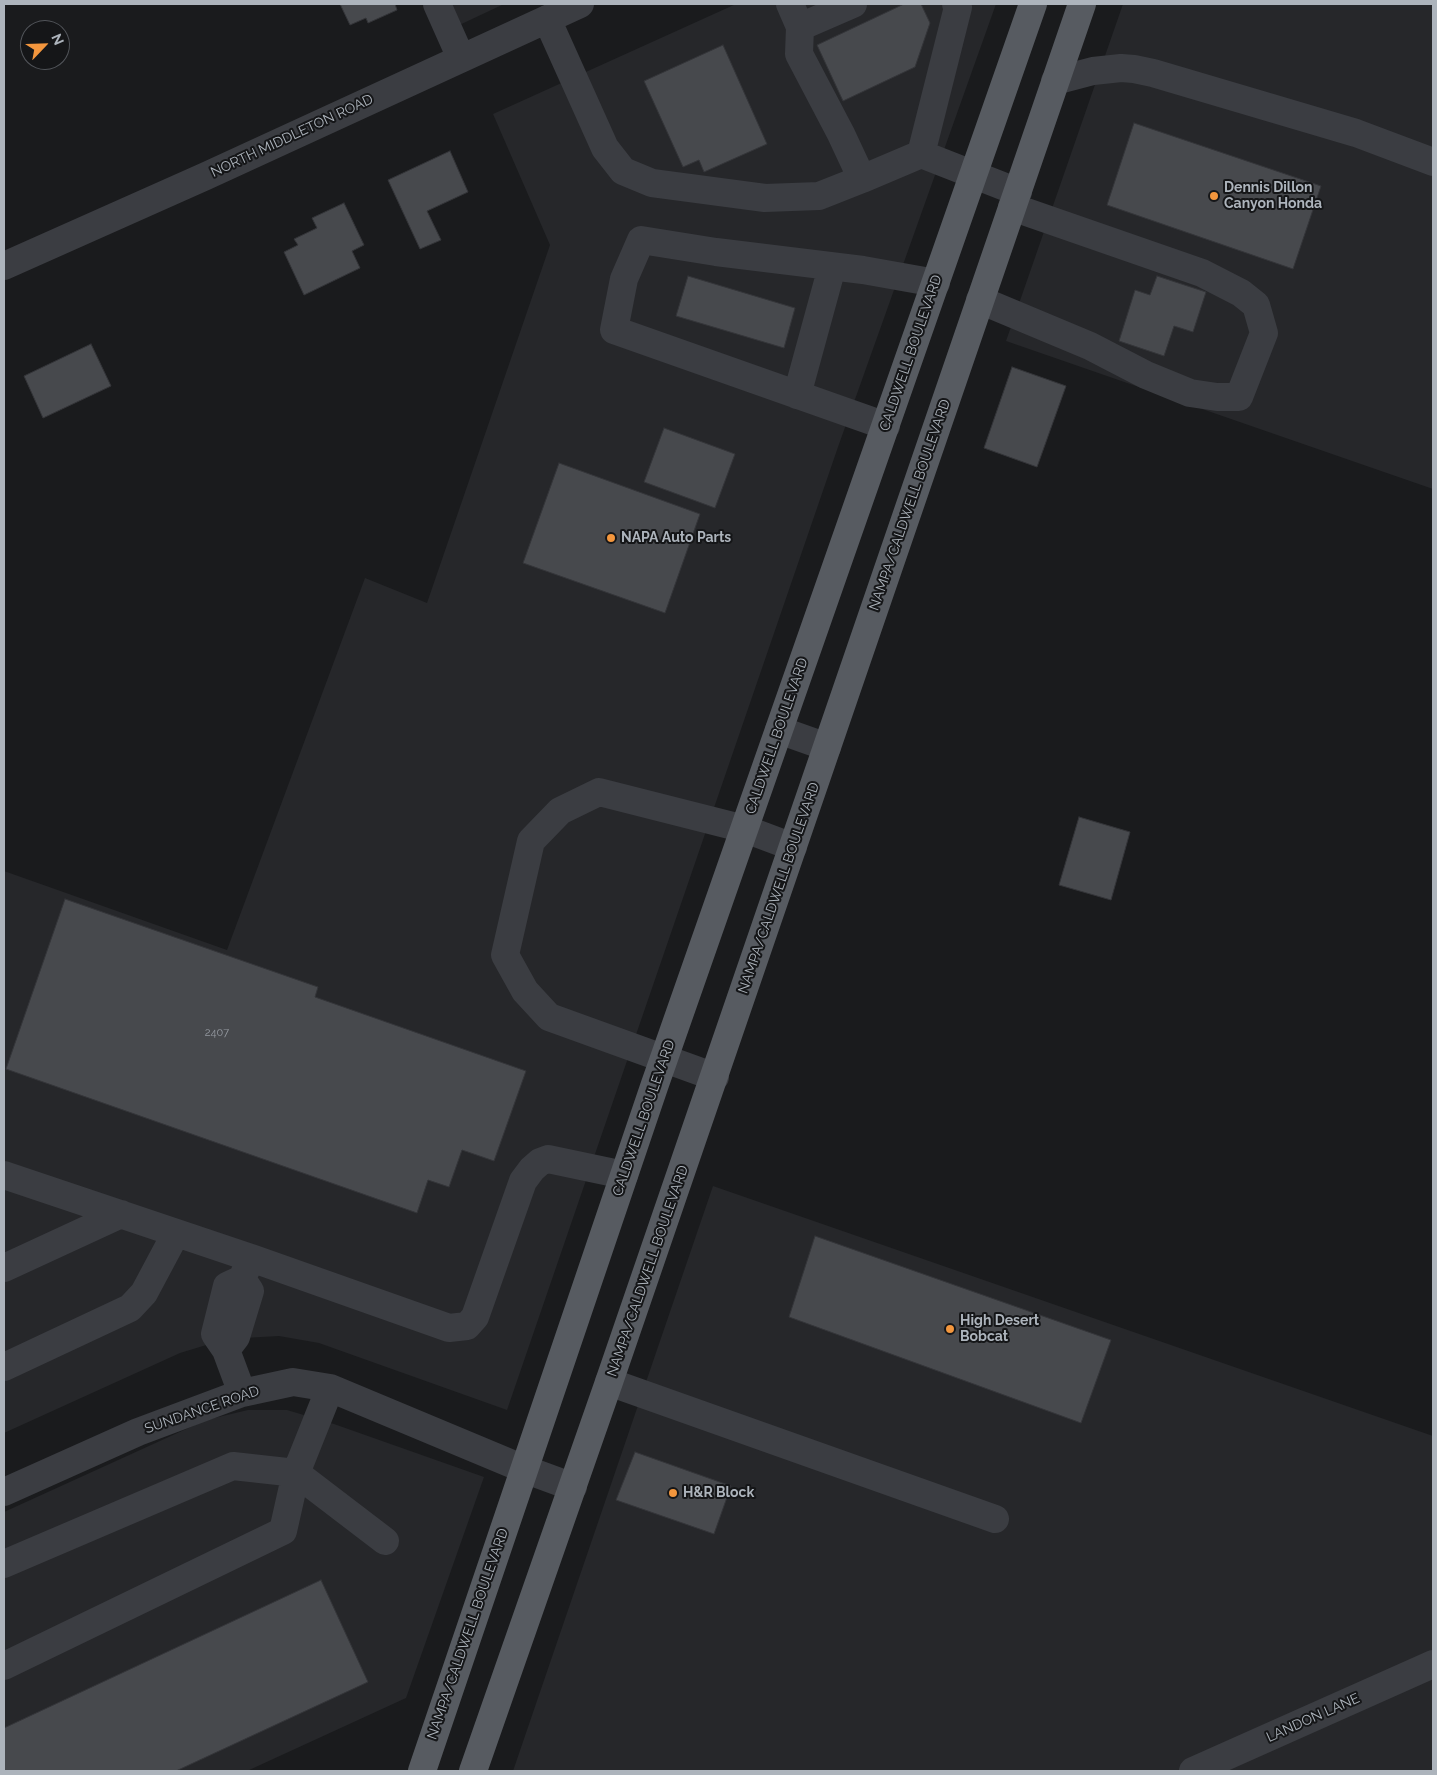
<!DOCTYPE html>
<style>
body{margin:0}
#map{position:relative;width:1437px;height:1775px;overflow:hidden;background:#1a1b1d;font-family:Raleway,sans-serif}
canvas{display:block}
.frame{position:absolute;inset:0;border:5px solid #adb4bc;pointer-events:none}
.north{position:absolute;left:20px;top:20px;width:50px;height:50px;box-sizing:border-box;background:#151618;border:1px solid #52555a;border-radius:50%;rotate:66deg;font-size:14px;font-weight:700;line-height:20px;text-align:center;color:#adb4bc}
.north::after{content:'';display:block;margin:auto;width:18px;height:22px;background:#f3963d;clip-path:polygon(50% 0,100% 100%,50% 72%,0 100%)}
</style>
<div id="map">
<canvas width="1437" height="1775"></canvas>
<div class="frame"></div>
<div class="north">N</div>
</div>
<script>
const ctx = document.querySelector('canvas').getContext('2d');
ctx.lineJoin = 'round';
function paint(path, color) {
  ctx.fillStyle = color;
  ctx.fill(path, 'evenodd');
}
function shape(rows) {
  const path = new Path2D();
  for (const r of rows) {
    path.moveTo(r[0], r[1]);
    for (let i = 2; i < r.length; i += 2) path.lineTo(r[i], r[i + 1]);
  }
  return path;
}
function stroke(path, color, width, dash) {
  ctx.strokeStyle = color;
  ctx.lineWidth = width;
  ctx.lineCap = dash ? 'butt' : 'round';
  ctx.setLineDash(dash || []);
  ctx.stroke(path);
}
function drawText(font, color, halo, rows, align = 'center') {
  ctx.font = font + ' Raleway,sans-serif';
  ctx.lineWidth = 4;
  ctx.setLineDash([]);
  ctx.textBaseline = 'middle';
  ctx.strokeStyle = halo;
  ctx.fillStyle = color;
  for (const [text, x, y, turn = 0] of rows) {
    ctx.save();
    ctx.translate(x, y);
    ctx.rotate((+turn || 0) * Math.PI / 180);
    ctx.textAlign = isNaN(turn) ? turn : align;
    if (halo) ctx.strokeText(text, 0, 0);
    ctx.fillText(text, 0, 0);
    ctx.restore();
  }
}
paint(shape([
 [442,4,504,4,453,28],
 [736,4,996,4,838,447,507,1410,319,1343,279,1336,226,1339,180,1353,4,1433,4,871,227,950,365,578,427,603,550,245,493,114],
 [1123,4,1433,4,1433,489,1006,341],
 [713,1186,1433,1436,1433,1771,513,1771],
 [248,1410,287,1410,334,1424,484,1477,406,1698,247,1771,4,1771,4,1512,206,1420]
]), '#26272a');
const building = shape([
 [340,4,395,4,397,10,368,23,366,18,350,25,340,4],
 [904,4,921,4,930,23,915,67,843,101,817,45,904,4],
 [723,45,767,144,704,172,699,160,683,167,644,81,723,45],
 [1134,123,1321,186,1293,269,1107,205,1134,123],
 [450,151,468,192,427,211,441,240,420,249,388,180,450,151],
 [344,203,364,245,352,251,360,268,304,295,284,252,298,245,294,239,317,228,312,218,344,203],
 [688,276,795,308,784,348,676,316,688,276],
 [1157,276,1206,292,1193,332,1174,326,1164,356,1119,341,1135,290,1150,295,1157,276],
 [91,344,111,386,43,418,24,376,91,344],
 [1012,367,1066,386,1037,467,984,448,1012,367],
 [664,428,735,454,715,508,644,482,664,428],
 [559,463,700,514,665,613,523,563,559,463],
 [1079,817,1130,832,1111,900,1059,885,1079,817],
 [65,899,318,987,315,997,526,1071,494,1161,462,1150,449,1187,428,1180,417,1213,6,1069,65,899],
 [815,1236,1111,1340,1081,1423,789,1317,815,1236],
 [635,1452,731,1486,714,1534,616,1500,635,1452],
 [321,1580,368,1682,176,1771,4,1771,4,1728,321,1580]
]);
paint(building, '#47494d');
stroke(building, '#343539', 1);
stroke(shape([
 [437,4,461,58],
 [790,4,800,27,799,54,841,134,862,179,921,154],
 [956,4,958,7,921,154,1018,192],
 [547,19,605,148,623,171,652,183,765,198,819,196,862,179],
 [800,27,853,4],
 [1055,81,1093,71,1121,68,1134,69,1153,73,1356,133,1433,162],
 [4,266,206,176,580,4],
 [980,300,1090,346,1146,375,1190,393,1217,397,1239,397,1264,333,1256,305,1241,293,1202,273,1012,207],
 [797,395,832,267],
 [886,426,614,330,624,279,641,240,716,252,863,270,936,283],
 [779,730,827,747],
 [715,1077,549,1017,525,991,505,955,531,841,560,811,599,792,745,829,793,847],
 [4,1175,251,1258],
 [4,1268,121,1214],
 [226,1350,236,1337,250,1291,242,1279],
 [4,1367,130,1308,144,1293,176,1233],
 [609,1382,995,1519],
 [242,1393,226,1350,215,1334,227,1286,242,1279,251,1258,449,1328,467,1326,475,1317,523,1181,532,1169,540,1162,548,1159,624,1175],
 [4,1492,138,1432,242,1393,293,1382,330,1388,524,1469,573,1487],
 [4,1564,233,1466,296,1473,385,1541],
 [4,1666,283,1531,296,1473,330,1388],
 [1193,1771,1433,1664]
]), '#3b3d42', 28);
stroke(shape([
 [422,1771,655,1084,1033,4],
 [473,1771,609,1382,1082,4]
]), '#575b61', 28);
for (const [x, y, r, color] of [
 [1214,196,5,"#f3963d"],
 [611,538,5,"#f3963d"],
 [950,1329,5,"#f3963d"],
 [673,1493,5,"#f3963d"]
]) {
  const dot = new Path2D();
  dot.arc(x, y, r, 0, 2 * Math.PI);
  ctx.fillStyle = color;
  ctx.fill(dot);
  stroke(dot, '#151618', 2);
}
drawText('11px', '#9499a0', null, [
 ["2407",217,1033]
]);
drawText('14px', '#adb4bc', '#151618', [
 ["NORTH MIDDLETON ROAD",292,136,-25],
 ["CALDWELL BOULEVARD",911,353,-71],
 ["NAMPA/CALDWELL BOULEVARD",910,505,-71],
 ["CALDWELL BOULEVARD",777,736,-71],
 ["NAMPA/CALDWELL BOULEVARD",779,888,-71],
 ["CALDWELL BOULEVARD",644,1118,-71],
 ["NAMPA/CALDWELL BOULEVARD",648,1271,-71],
 ["SUNDANCE ROAD",202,1410,-19],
 ["NAMPA/CALDWELL BOULEVARD",468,1634,-71],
 ["LANDON LANE",1313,1718,-24]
]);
drawText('bold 14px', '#adb4bc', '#151618', [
 ["Dennis Dillon",1224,188],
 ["Canyon Honda",1224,204],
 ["NAPA Auto Parts",621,538],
 ["High Desert",960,1321],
 ["Bobcat",960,1337],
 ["H&R Block",683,1493]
], 'left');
</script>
